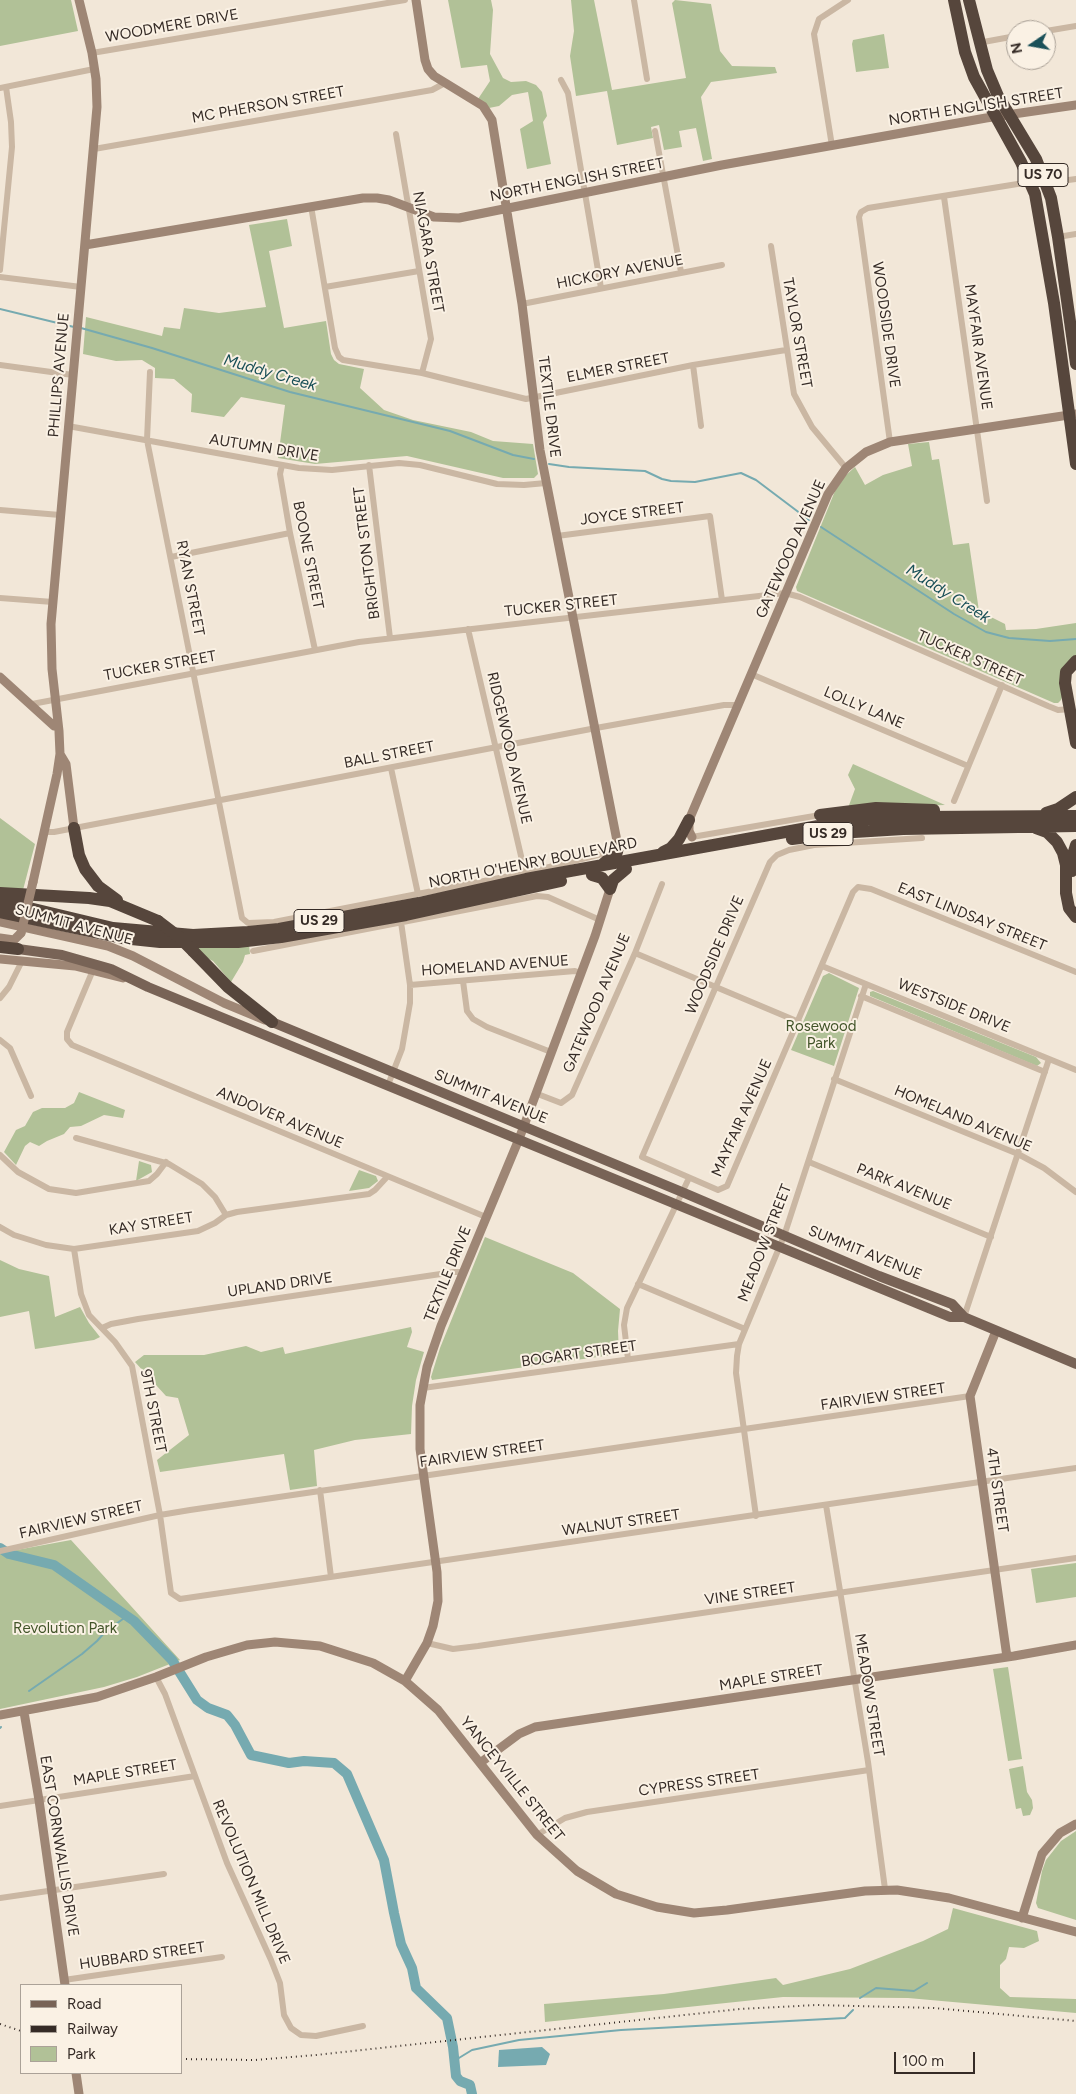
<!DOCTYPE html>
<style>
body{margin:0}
#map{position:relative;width:1076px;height:2094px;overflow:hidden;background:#f2e7d8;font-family:Figtree,sans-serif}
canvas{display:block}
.legend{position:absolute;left:20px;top:1984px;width:162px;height:90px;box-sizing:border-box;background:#faf1e4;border:1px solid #aba298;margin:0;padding:6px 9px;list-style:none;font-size:15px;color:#352b26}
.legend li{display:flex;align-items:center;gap:10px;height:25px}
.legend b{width:25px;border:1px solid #aba298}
.north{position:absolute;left:1006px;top:20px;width:50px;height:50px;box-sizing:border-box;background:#faf1e4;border:1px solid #aba298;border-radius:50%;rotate:258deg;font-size:14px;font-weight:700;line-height:20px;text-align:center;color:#352b26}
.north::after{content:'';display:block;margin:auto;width:18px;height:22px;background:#1a5058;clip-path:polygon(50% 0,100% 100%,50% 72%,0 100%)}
.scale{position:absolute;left:894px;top:2052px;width:81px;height:22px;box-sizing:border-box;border:2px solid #352b26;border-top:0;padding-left:6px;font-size:15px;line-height:18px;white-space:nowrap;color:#352b26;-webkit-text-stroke:4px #faf1e4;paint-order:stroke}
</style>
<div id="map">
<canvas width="1076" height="2094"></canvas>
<ul class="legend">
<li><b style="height:6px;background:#786356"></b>Road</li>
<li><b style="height:6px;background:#352b26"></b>Railway</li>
<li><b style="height:14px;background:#b1c197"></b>Park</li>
</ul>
<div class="north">N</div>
<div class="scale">100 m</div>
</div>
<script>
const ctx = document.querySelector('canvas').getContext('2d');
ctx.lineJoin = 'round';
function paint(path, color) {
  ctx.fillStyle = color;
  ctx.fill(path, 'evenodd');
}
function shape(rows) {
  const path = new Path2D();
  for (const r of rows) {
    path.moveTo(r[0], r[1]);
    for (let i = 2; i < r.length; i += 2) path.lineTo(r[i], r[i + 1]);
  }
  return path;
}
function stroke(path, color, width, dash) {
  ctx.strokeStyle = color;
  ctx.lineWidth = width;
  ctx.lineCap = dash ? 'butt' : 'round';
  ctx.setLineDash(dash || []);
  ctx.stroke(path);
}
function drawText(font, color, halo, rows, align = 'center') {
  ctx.font = font + ' Figtree,sans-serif';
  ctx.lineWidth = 4;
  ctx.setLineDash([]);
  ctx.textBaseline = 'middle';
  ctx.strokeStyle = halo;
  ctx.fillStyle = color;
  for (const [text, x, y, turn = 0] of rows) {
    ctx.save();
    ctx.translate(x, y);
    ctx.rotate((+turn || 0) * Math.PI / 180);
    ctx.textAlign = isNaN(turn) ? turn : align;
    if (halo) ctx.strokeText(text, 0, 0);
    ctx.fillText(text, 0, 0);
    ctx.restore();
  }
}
paint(shape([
 [0,0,71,0,78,31,0,46],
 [448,0,491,0,493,10,490,54,503,78,511,82,526,81,536,85,542,92,547,116,543,122,551,164,527,169,520,129,533,121,528,92,512,95,499,106,489,108,478,99,490,81,487,65,461,68],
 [571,0,594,0,612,90,686,78,672,3,675,0,711,4,720,51,732,66,775,67,777,73,711,82,701,97,712,159,703,161,696,128,679,131,682,147,664,150,659,125,651,127,653,138,617,145,607,91,576,96,570,56,574,31],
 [884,34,889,68,856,72,852,44,853,40],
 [287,219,292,246,269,251,284,328,326,321,331,354,334,360,339,364,364,369,360,388,384,410,413,420,471,432,493,441,533,444,538,474,534,478,503,478,407,456,315,464,278,458,285,405,241,397,224,417,191,412,192,394,174,379,155,378,155,368,142,360,116,361,83,354,86,317,162,336,164,327,180,329,184,308,219,313,266,307,249,225],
 [929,442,932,460,939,459,953,545,969,543,979,611,1005,624,1006,630,1036,629,1076,623,1076,655,1061,700,1058,703,1054,703,797,591,796,587,835,491,845,476,855,467,865,485,883,475,912,466,908,444],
 [853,764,945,805,848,808,855,789,848,775],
 [0,818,35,844,23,890,0,888],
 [249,945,250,954,245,955,243,962,231,982,213,961,203,956,196,947],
 [829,973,859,988,834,1066,791,1050,823,976],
 [873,991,1036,1057,1041,1063,1037,1066,870,996,870,992],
 [79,1092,125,1110,123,1118,104,1115,81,1126,70,1127,64,1134,47,1141,39,1146,30,1142,25,1146,16,1165,4,1152,16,1130,25,1126,33,1112,42,1108,65,1108,74,1103],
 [139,1161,151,1165,152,1172,136,1181],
 [359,1170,376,1176,378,1181,369,1188,349,1191],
 [485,1237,573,1273,620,1309,618,1331,619,1354,432,1380,431,1377,440,1348],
 [0,1260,19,1269,49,1276,55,1317,80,1307,89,1323,100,1337,94,1340,35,1349,29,1311,0,1317],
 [411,1327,412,1332,407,1347,424,1352,416,1380,412,1406,411,1434,355,1440,314,1450,317,1486,290,1490,284,1454,160,1472,157,1460,189,1435,178,1398,166,1396,135,1362,144,1355,204,1355,246,1346,261,1352,283,1347,285,1354],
 [71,1540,180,1660,137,1677,104,1687,0,1709,0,1553],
 [1076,1563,1076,1597,1036,1603,1031,1569],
 [1008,1667,1022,1759,1008,1761,993,1669],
 [1023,1766,1027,1792,1032,1800,1033,1808,1030,1815,1023,1816,1021,1808,1016,1809,1009,1769],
 [1076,1831,1076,1920,1038,1908,1036,1903,1042,1871,1046,1860,1061,1841],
 [953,1908,1037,1931,1039,1941,1024,1948,1009,1947,1006,1959,1000,1965,1000,1988,1010,1997,1076,1999,1076,2013,908,1998,783,1997,545,2022,544,2004,664,1994,776,1978,783,1985,850,1969,923,1941,948,1929]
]), '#b1c197');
paint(shape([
 [542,2047,550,2054,546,2065,498,2067,499,2050]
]), '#76aab0');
stroke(shape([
 [0,309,74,327],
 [81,328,152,348,290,392,450,431,513,455,534,459],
 [549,464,569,467,645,471,662,479,671,481,695,482,741,473,756,480,809,520],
 [821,527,954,614,986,632,1009,638,1050,641,1076,639],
 [29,1691,82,1654,97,1641,105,1632,127,1616],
 [0,1728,1,1727],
 [860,1998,876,1988,914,1991,927,1983],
 [454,2061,472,2050,519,2040,621,2030,845,2018,853,2010]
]), '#76aab0', 2);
stroke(shape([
 [0,1548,9,1554,54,1565,134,1621,172,1660,197,1700,208,1708,227,1715,235,1725,251,1755,289,1763,304,1761,334,1763,347,1774,384,1860,394,1913,401,1944,412,1968,416,1988,447,2018,453,2047,456,2076,460,2081,470,2085,472,2094]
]), '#76aab0', 10);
stroke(shape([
 [634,0,647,79],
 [1046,31,1076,26],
 [978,43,1016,36],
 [92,53,405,0],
 [561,80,568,93,601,288],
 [0,88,94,69],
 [655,131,681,272],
 [396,134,431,339,422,373],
 [832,146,814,34,819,19,848,0],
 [94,149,432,90,445,83],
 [1046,183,1076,179],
 [944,197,987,501],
 [311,206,335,348,339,357,343,360,422,373,526,399,693,365,786,350],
 [1058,237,1076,234],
 [771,246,794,394,812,427,846,468],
 [0,270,12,147,11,122,6,87],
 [0,277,81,287],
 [325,287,419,271],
 [522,304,722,265],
 [0,365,73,375],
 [693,365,701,426],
 [150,372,147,440,242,918,248,923,274,922,525,873,602,854],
 [68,426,299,468,332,470,399,463,420,465,497,484,524,485,546,483],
 [890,442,859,217,861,212,868,208,1030,182],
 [282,465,280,474,290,533,315,650],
 [369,465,390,638],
 [0,510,60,515],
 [557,536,710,516,722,600],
 [171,557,290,533],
 [0,598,53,602],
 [468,629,525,873],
 [751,674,968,766],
 [32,704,359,642,785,593,800,597,1048,706,1058,710,1071,709],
 [391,768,418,894],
 [954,801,1002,685],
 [44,832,54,832,596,728,724,705,738,705],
 [692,837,820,815],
 [922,838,814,845,789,850,777,855,770,862,642,1157,718,1190,727,1186,853,892,858,887,871,889,1076,972],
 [253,951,537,896,548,897,600,920],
 [635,953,799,1022],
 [822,966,1076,1070],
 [93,970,67,1032,67,1039,72,1045,486,1217],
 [463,981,467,1011,473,1019,487,1027,551,1052],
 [410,985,575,971,581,973],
 [861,996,1045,1072],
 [0,998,9,987,22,961],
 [0,1040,10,1048,31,1096],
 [834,1079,1018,1154,1044,1168,1076,1192],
 [388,1085,402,1049,410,1003,410,985,401,922],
 [535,1093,561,1103,572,1095,635,953,662,884],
 [76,1138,169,1164,202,1184,215,1197,226,1215],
 [0,1155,18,1172,49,1189,76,1193,149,1181,157,1174,166,1162],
 [809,1162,991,1237],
 [0,1227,14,1235,46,1245,74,1249,198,1231,215,1223,226,1215,237,1212,369,1194,375,1190,387,1177],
 [74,1249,81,1294,89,1315,115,1342,132,1366,160,1515,171,1593,180,1599,1076,1468],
 [638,1284,745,1329],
 [964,1317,1049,1059],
 [102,1328,111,1324,138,1319,454,1272,464,1272],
 [628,1359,624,1325,627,1308,689,1178],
 [423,1388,739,1344],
 [320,1490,331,1577],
 [826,1505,868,1762,885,1889],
 [756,1516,736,1373,737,1356,739,1344,784,1236,866,984],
 [0,1551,160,1515,190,1510,970,1396],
 [427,1643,453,1649,478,1646,1076,1558],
 [156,1677,165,1694,227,1863,271,1960,280,1983,284,2015,291,2028,301,2035,316,2036,363,2026],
 [0,1806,195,1776],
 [537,1835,565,1818,587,1812,869,1770],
 [0,1898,164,1874],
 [64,1980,222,1957]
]), '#cab7a3', 6);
stroke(shape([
 [416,0,425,60,428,69,434,76,483,106,492,120,522,304,540,450,618,846],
 [85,245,363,198,377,198,389,200,434,217,459,218,722,165,986,118,1076,105],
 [0,677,54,726,58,725],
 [60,754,66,764,74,828],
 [692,837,689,831,689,820,828,494,846,468,866,452,890,442,1076,414],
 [33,882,57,774,60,754,59,731,52,669,51,624,97,107,96,79,92,53,79,0],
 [0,922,108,946,133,956,224,1003,265,1020],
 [0,938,14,940,21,933],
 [0,959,75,966,123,978],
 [996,1331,970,1396,1007,1657],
 [405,1681,427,1643,433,1626,438,1601,437,1572,420,1449,420,1405,427,1367,441,1326,519,1139,595,936,610,889],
 [24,1712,39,1800,65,1985],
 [0,1715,97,1697,156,1677,206,1657,247,1645,275,1642,320,1646,373,1663,405,1681,438,1710,537,1835,577,1871,616,1894,657,1907,694,1913,727,1910,865,1891,897,1890,949,1898,1076,1932],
 [480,1763,519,1734,535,1727,1014,1656,1076,1645],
 [1022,1918,1042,1854,1060,1833,1076,1824],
 [76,2073,79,2094]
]), '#9e8675', 9);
stroke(shape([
 [18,949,62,955,111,969,148,987,950,1317,964,1317],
 [272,1022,682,1192,879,1276,952,1304,964,1317,1076,1364]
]), '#786356', 10);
stroke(shape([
 [954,0,965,52,974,77,1021,162,1035,194,1054,303,1076,464],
 [969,0,987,70,998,96,1036,159,1051,198,1058,237,1076,364],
 [1076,661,1066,672,1065,683,1076,743],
 [1046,813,1058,809,1076,797],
 [820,815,876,808,934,810],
 [74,828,79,855,85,869,98,886,117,900],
 [1036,828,1047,832,1057,842,1063,853,1066,865,1066,893,1069,908,1076,917],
 [792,839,838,833,903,829,1076,826],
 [663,852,671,848,679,839,689,820],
 [603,864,617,852,618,846],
 [1072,871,1072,858,1076,845],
 [592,875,602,878,610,889],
 [610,889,613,880,626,869],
 [0,893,89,898,110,901,158,921],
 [0,901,113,928,193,935,248,932,279,929,419,903,526,879,835,823,868,819,920,817,1076,816],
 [0,912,122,938,160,942,238,942,281,937,406,915,561,881],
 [0,947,18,949],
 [193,951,228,987,272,1022]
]), '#56463c', 12);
stroke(shape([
 [0,2024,21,2031],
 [181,2059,255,2060,316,2055,740,2009,816,2005,934,2008,1076,2021]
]), '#352b26', 2, [1, 4]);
stroke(shape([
 [21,933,33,882]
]), '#9e8675', 9);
stroke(shape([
 [158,921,179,937,193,951]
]), '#56463c', 12);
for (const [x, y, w] of [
 [1043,175,50],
 [828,834,50],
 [319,921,50]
]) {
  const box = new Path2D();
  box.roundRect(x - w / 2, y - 11.5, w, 23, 4);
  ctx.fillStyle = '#faf1e4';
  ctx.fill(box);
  stroke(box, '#352b26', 1);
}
drawText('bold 14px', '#352b26', null, [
 ["US 70",1043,175],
 ["US 29",828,834],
 ["US 29",319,921]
]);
drawText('15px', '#352b26', '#faf1e4', [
 ["WOODMERE DRIVE",172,26,-10],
 ["MC PHERSON STREET",268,105,-10],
 ["NORTH ENGLISH STREET",976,107,-9],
 ["NORTH ENGLISH STREET",577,180,-11],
 ["NIAGARA STREET",428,252,80],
 ["HICKORY AVENUE",620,272,-11],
 ["WOODSIDE DRIVE",886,325,82],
 ["TAYLOR STREET",797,333,80],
 ["MAYFAIR AVENUE",978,347,82],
 ["ELMER STREET",618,368,-11],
 ["PHILLIPS AVENUE",59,375,-85],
 ["TEXTILE DRIVE",549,407,83],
 ["AUTUMN DRIVE",264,448,9],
 ["JOYCE STREET",632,514,-7],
 ["GATEWOOD AVENUE",791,549,-66],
 ["BRIGHTON STREET",367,553,-97],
 ["BOONE STREET",308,555,79],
 ["RYAN STREET",190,588,79],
 ["TUCKER STREET",561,606,-6],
 ["TUCKER STREET",970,658,24],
 ["TUCKER STREET",160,666,-10],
 ["LOLLY LANE",864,708,23],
 ["RIDGEWOOD AVENUE",509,748,77],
 ["BALL STREET",389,755,-11],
 ["NORTH O'HENRY BOULEVARD",533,863,-11],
 ["EAST LINDSAY STREET",972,917,22],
 ["SUMMIT AVENUE",74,925,15],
 ["WOODSIDE DRIVE",715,955,-67],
 ["HOMELAND AVENUE",495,966,-4],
 ["GATEWOOD AVENUE",597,1003,-67],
 ["WESTSIDE DRIVE",954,1006,22],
 ["SUMMIT AVENUE",491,1097,22],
 ["ANDOVER AVENUE",280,1118,23],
 ["MAYFAIR AVENUE",742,1118,-66],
 ["HOMELAND AVENUE",963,1119,23],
 ["PARK AVENUE",904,1187,22],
 ["KAY STREET",151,1224,-9],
 ["MEADOW STREET",765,1243,-69],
 ["SUMMIT AVENUE",865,1253,22],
 ["TEXTILE DRIVE",448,1274,-68],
 ["UPLAND DRIVE",280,1285,-8],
 ["BOGART STREET",579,1354,-8],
 ["FAIRVIEW STREET",883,1397,-8],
 ["9TH STREET",153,1411,79],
 ["FAIRVIEW STREET",482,1454,-8],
 ["4TH STREET",997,1490,82],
 ["FAIRVIEW STREET",81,1520,-13],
 ["WALNUT STREET",621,1523,-8],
 ["VINE STREET",750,1594,-8],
 ["MAPLE STREET",771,1678,-9],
 ["MEADOW STREET",869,1695,81],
 ["MAPLE STREET",125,1773,-9],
 ["YANCEYVILLE STREET",512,1779,51],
 ["CYPRESS STREET",699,1783,-8],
 ["EAST CORNWALLIS DRIVE",59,1846,81],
 ["REVOLUTION MILL DRIVE",251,1882,67],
 ["HUBBARD STREET",142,1956,-8]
]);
drawText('15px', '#425429', '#faf1e4', [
 ["Rosewood",821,1027],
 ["Park",821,1044],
 ["Revolution Park",65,1629]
]);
drawText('italic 16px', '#1a5058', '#faf1e4', [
 ["Muddy Creek",270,373,16],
 ["Muddy Creek",948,594,32]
]);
</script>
